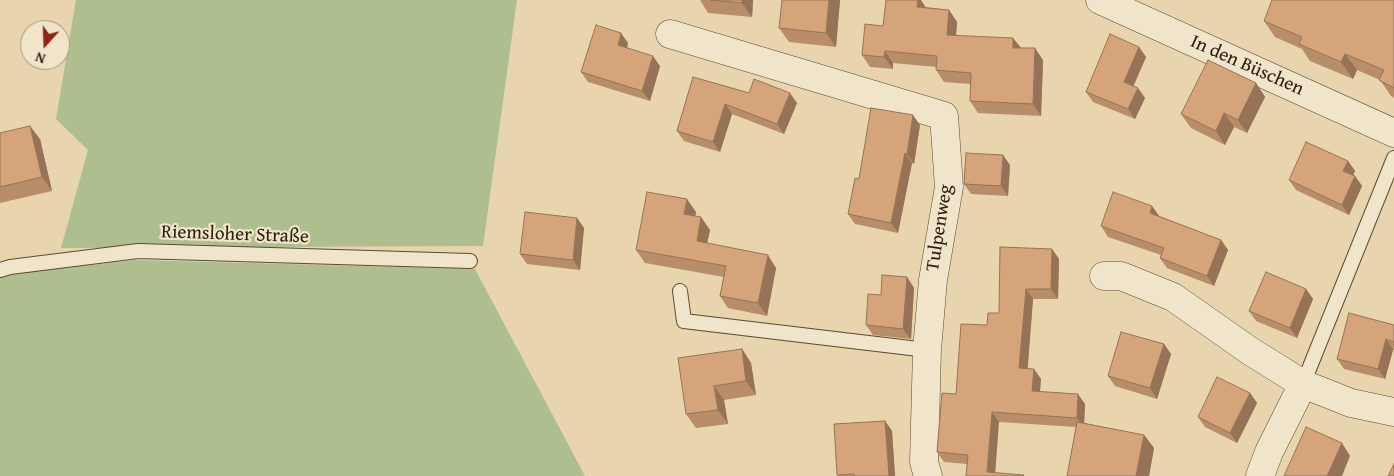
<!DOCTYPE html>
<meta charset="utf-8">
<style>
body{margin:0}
#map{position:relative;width:1394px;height:476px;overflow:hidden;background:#e8d5ad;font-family:"Gentium Book Plus",serif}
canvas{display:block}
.north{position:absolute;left:20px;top:20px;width:50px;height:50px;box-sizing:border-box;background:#f0e4ca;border:1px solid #a0947e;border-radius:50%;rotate:200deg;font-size:14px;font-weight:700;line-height:20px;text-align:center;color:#291c0c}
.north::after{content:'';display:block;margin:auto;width:18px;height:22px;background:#8f2418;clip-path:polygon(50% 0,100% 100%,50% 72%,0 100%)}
</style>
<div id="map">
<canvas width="1394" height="476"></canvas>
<div class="north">N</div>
</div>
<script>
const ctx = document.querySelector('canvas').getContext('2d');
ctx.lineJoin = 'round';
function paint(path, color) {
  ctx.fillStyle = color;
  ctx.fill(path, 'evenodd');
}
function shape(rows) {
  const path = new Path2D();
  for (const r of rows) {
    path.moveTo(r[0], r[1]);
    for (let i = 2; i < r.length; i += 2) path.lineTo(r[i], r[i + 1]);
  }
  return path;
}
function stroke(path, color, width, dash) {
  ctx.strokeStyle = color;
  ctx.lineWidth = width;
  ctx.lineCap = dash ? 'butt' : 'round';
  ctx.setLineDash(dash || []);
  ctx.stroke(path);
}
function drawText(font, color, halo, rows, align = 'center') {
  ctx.font = font + ' "Gentium Book Plus",serif';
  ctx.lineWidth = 4.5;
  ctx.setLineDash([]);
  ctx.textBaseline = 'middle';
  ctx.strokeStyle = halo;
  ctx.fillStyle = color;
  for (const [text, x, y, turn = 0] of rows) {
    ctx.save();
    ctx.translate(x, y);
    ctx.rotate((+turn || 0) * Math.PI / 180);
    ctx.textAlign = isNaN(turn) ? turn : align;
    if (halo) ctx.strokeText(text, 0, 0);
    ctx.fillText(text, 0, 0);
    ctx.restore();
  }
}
paint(shape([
 [76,0,517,0,483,246,61,248,88,150,56,119],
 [135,260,475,269,585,476,0,476,0,278,12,274]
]), '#afbe8f');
const service = shape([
 [0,270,10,267,138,251,470,261],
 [680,291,684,321,927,350],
 [1303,384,1394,158]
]);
const minor = shape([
 [1100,0,1394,133],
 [670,34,944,116,949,187,933,280,927,350,924,462,928,476],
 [1104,276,1121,276,1173,297,1250,351,1303,384,1351,403,1394,412],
 [1260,476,1269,452,1303,384]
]);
stroke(service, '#594a34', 16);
stroke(minor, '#594a34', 29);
stroke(service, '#f0e4ca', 14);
stroke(minor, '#f0e4ca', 28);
paint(shape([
 [700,0,753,0,752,17,708,13],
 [840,0,836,47,789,42,779,28],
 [1394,0,1394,98,1391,96,1380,80,1357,70,1353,79,1310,61,1302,49,1275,37,1264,21],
 [926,7,949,10,957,22,956,36,1021,48,1043,60,1041,116,978,113,970,101,970,84,944,82,936,70,936,67,893,63,893,69,870,67,862,55,883,26],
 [628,43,627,47,660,66,650,101,588,82,581,72],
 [1139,47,1146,57,1133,86,1138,88,1145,98,1135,119,1093,102,1086,92],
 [693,77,749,93,797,103,784,134,732,114,720,152,684,141,677,131],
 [1256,83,1265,97,1247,133,1234,127,1225,145,1191,128,1181,114],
 [920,125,914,164,912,163,898,233,855,224,848,214,859,179],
 [0,133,40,139,52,191,0,203],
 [1348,161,1355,171,1353,175,1355,176,1362,186,1349,215,1296,190,1289,180],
 [1010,165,1008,196,971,194,964,184],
 [1152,206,1159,216,1221,240,1228,250,1214,286,1167,268,1160,258,1161,255,1108,237,1101,226],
 [696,212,695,216,710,230,707,243,776,268,767,316,728,308,720,296,724,277,645,263,636,250],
 [577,218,584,228,580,270,527,264,520,254],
 [1052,249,1059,259,1058,299,1033,299,1027,369,1034,369,1041,379,1040,391,1085,404,1084,423,1144,435,1154,448,1149,476,1067,476,1076,427,999,422,966,476,967,464,944,462,937,452,956,394,987,325,999,313],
 [907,277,914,288,911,339,873,335,866,325,881,295],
 [1306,289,1313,299,1297,338,1256,321,1249,311],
 [1394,325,1394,350,1393,350,1385,379,1344,369,1337,359],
 [1164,344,1171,354,1157,399,1115,386,1108,376],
 [742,349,751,363,756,395,724,400,728,424,696,428,686,414],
 [1250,393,1257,403,1237,443,1205,427,1198,417],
 [885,421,892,431,895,476,838,476,837,475]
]), '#b88d6a');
paint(shape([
 [742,0,753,0,752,17,742,3],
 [829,0,840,0,836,47,826,33],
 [918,0,921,0,927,9,917,7],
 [949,10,957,22,955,47,947,35],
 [621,33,628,43,625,55,618,45],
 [1013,38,1022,49,1013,48],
 [1139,47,1146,57,1131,92,1124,82],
 [1035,48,1043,60,1041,116,1033,104],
 [885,51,893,63,893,69,884,57],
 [1345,54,1357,70,1353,79,1341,62],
 [653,56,660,66,650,101,642,91],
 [1256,83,1265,97,1247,133,1238,120],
 [1138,88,1145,98,1135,119,1128,109],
 [790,93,797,103,784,134,777,124],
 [725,104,732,114,720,152,713,142],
 [1224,113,1234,127,1225,145,1216,131],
 [913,115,920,125,914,164,907,154],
 [30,126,40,139,52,191,42,177],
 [905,153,912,163,898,233,891,223],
 [1003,155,1010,165,1008,196,1001,186],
 [1348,161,1355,171,1350,181,1343,171],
 [1355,176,1362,186,1349,215,1342,205],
 [687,199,696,212,693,227,684,214],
 [1152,206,1159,216,1157,223,1150,213],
 [701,217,710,230,705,253,697,241],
 [577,218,584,228,580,270,573,260],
 [1221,240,1228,250,1214,286,1207,276],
 [1052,249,1059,259,1058,299,1051,289],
 [768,255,776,268,767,316,758,303],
 [907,277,914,288,911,339,903,329],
 [1026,289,1033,299,1027,378,1019,368],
 [1306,289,1313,299,1297,338,1290,328],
 [1386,339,1393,350,1385,379,1378,369],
 [1164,344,1171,354,1157,399,1150,388],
 [742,349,751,363,756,395,746,381],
 [1034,369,1041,379,1039,401,1032,391],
 [714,386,724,400,728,424,718,410],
 [1250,393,1257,403,1237,443,1230,433],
 [1078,394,1085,404,1084,428,1077,418],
 [992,412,999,422,995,476,987,472],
 [885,421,892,431,895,476,889,476],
 [1144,435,1154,448,1149,476,1136,476],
 [1342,443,1350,456,1342,476,1327,476]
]), '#967356');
const building = shape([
 [711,0,742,0,742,3,711,0],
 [782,0,829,0,826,33,779,28,782,0],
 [886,0,918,0,917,7,949,10,947,35,1013,38,1013,48,1035,48,1033,104,970,101,971,73,936,70,937,56,885,51,884,57,862,55,865,24,883,26,886,0],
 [1272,0,1394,0,1394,88,1379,80,1384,70,1345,54,1341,62,1299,44,1302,37,1264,21,1272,0],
 [596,25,621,33,618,45,653,56,642,91,581,72,596,25],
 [1110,34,1139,47,1124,82,1138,88,1128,109,1086,92,1110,34],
 [1208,60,1256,83,1238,120,1224,113,1216,131,1181,114,1208,60],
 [693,77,749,93,754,79,790,93,777,124,725,104,713,142,677,131,693,77],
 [871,108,913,115,907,154,905,153,891,223,848,214,855,178,859,179,871,108],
 [30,126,42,177,0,187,0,133,30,126],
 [1306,142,1348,161,1343,171,1355,176,1342,205,1289,180,1306,142],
 [966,153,1003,155,1001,186,964,184,966,153],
 [647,192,687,199,684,214,701,217,697,241,768,255,758,303,720,296,726,266,636,250,647,192],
 [1113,192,1152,206,1150,213,1221,240,1207,276,1160,258,1164,248,1101,226,1113,192],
 [525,212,577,218,573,260,520,254,525,212],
 [1000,247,1052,249,1051,289,1026,289,1019,368,1034,369,1032,391,1078,394,1077,418,992,412,987,472,1024,475,1023,476,966,476,968,455,937,452,942,393,956,394,961,324,987,325,988,313,999,313,1000,247],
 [1266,272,1306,289,1290,328,1249,311,1266,272],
 [882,275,907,277,903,329,866,325,868,294,881,295,882,275],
 [1349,313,1394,325,1394,342,1386,339,1378,369,1337,359,1349,313],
 [1121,332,1164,344,1150,388,1108,376,1121,332],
 [742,349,746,381,714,386,718,410,686,414,678,358,742,349],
 [1217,377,1250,393,1230,433,1198,417,1217,377],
 [885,421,889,476,854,476,854,474,837,475,834,424,885,421],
 [1077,422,1144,435,1136,476,1067,476,1077,422],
 [1306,427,1342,443,1327,476,1284,476,1306,427],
 [1394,464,1394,476,1388,476,1394,464]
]);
paint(building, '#d6a47b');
stroke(building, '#967356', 1);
drawText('19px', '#291c0c', '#f0e4ca', [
 ["In den Büschen",1247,66,24],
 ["Tulpenweg",940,228,-81],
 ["Riemsloher Straße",235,235,2]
]);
</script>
